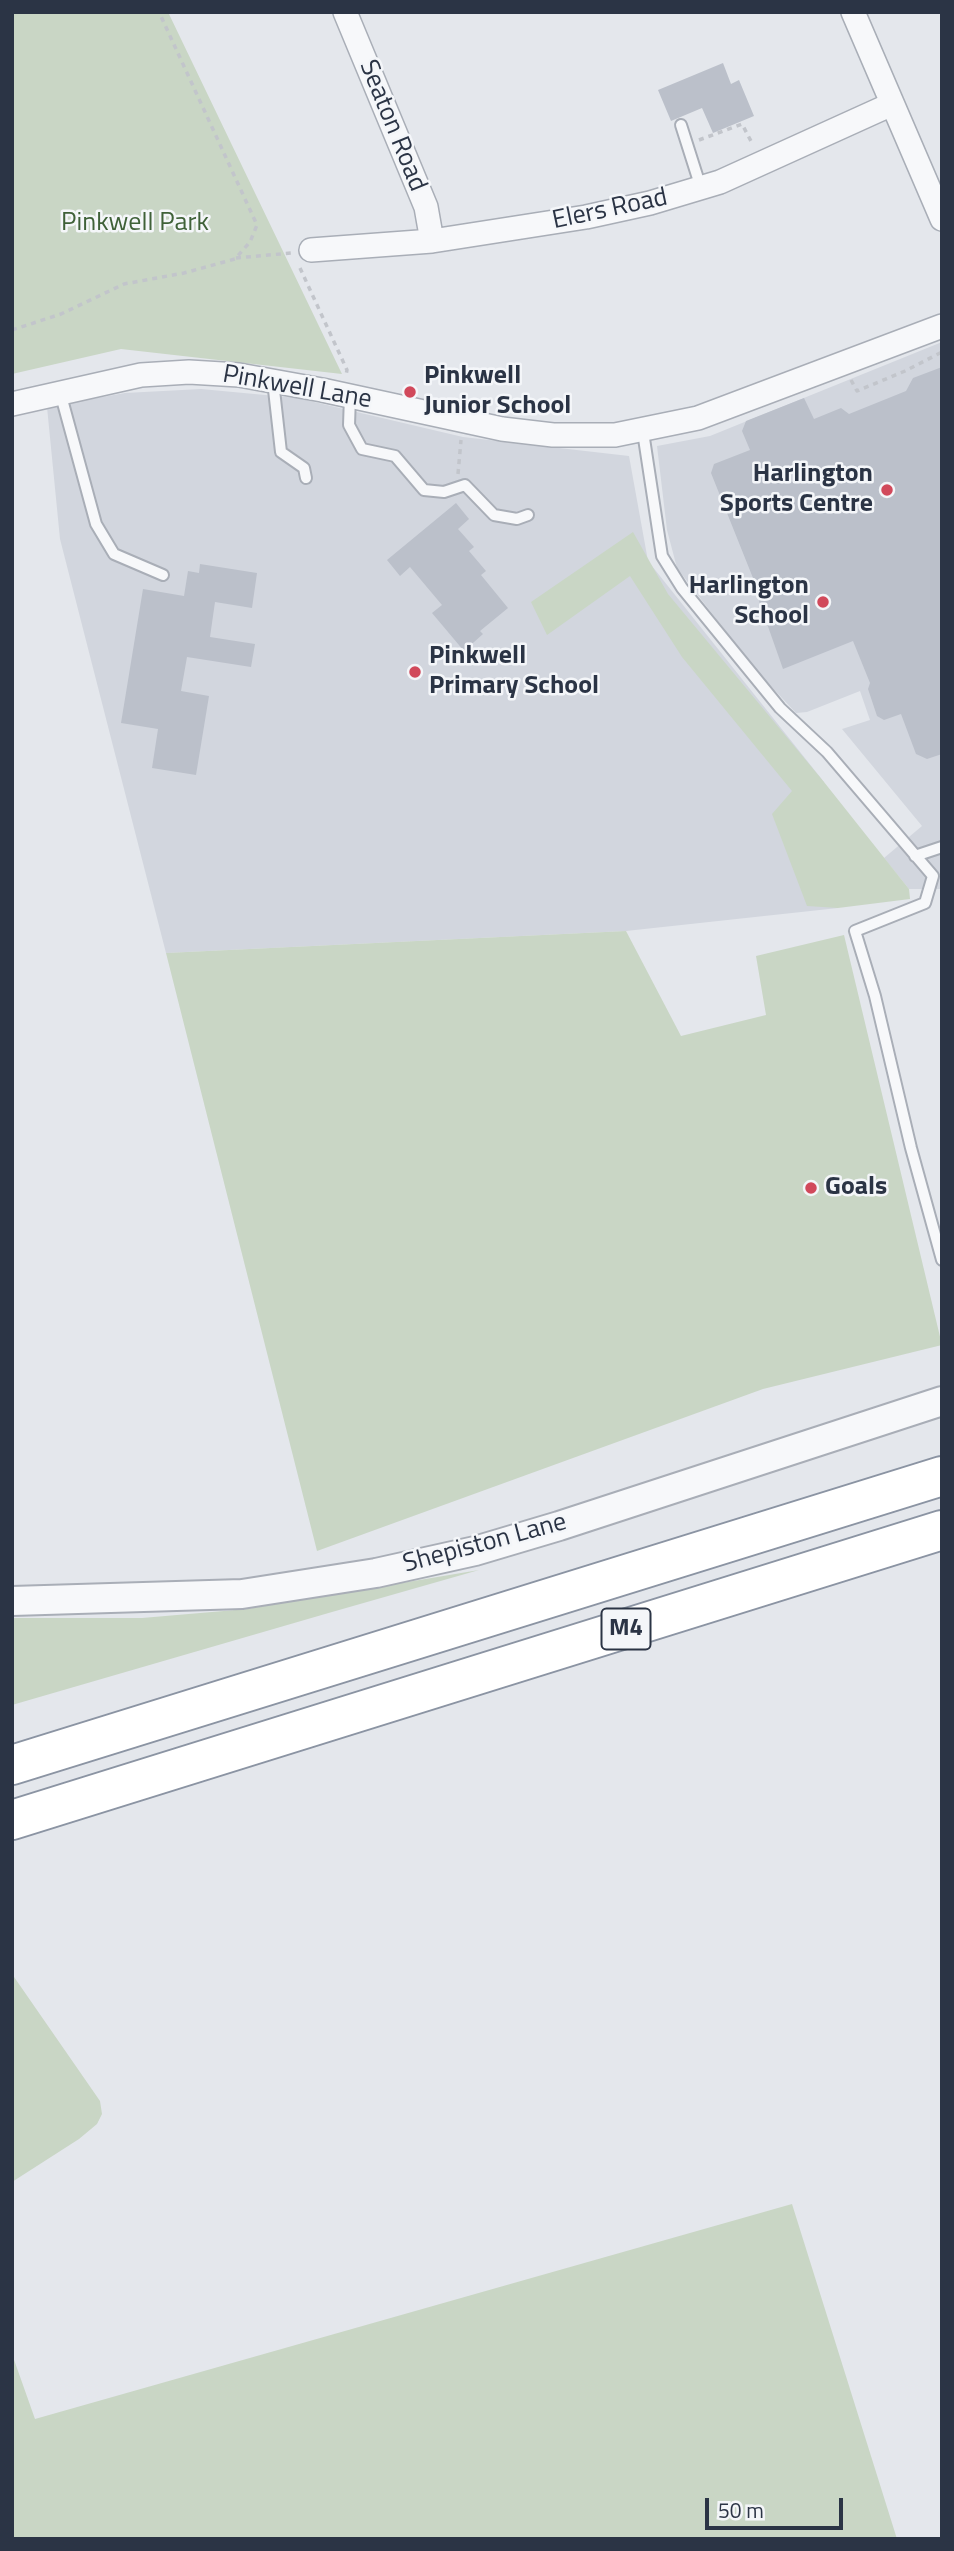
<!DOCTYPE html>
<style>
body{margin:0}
#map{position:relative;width:954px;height:2551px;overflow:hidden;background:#e4e7ec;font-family:"Titillium Web",sans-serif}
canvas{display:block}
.frame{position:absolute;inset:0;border:14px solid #2b3445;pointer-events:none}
.scale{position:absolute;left:705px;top:2498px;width:138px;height:32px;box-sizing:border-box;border:4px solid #2b3445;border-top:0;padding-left:9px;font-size:21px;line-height:24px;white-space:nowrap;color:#2b3445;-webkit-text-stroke:5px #f4f6f9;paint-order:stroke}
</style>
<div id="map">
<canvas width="954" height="2551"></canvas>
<div class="frame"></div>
<div class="scale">50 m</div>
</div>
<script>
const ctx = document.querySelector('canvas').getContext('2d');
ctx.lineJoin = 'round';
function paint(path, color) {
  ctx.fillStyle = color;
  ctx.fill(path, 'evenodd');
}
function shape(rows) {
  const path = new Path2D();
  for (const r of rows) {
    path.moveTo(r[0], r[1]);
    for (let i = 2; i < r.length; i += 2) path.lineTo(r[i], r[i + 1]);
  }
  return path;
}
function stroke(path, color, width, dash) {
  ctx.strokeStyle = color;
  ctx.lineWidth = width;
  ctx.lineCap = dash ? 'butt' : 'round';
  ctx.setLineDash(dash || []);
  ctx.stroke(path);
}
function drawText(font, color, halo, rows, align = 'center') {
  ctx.font = font + ' "Titillium Web",sans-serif';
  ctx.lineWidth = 5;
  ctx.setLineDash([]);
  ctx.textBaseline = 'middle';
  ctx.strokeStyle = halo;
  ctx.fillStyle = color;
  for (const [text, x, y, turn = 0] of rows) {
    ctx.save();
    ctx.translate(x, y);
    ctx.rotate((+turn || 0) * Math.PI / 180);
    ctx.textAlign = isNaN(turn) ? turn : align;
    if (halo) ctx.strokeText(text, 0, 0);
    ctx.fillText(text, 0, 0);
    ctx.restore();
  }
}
paint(shape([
 [942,342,942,889,909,889,884,858,922,826,842,729,870,720,860,691,807,712,796,713,753,667,677,568,667,530,657,446,710,436],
 [201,389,297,398,463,437,629,456,648,561,824,782,838,908,626,931,166,953,60,539,47,407,125,393]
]), '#d2d6de');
paint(shape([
 [12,12,168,12,342,374,121,349,12,374],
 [633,532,668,594,824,782,909,889,910,899,838,908,807,906,772,814,792,791,682,657,630,576,547,635,531,602],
 [626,931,681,1036,766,1015,756,956,844,935,942,1345,763,1389,317,1551,166,953],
 [479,1570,332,1612,12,1705,12,1618,142,1618,247,1609],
 [12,1974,100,2101,102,2114,97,2124,79,2139,12,2182],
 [792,2204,897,2539,12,2539,12,2354,35,2419]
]), '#c9d6c5');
paint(shape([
 [723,63,731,84,739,80,754,116,713,133,702,108,671,121,658,90],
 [942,367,942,754,927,759,916,754,901,714,884,720,877,716,868,689,870,683,853,641,783,669,759,601,761,598,711,473,714,464,750,450,742,431,746,421,804,398,814,419,841,408,849,414,906,391,913,378],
 [456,503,469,519,458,529,474,547,469,551,486,571,481,575,508,608,480,631,483,634,464,651,432,613,442,605,410,567,400,576,387,560],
 [200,564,257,573,252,608,215,602,210,637,255,644,251,667,187,657,181,691,209,696,196,775,152,768,158,729,121,723,143,589,184,596,188,571,199,573]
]), '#bbc0ca');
const service = shape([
 [681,125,701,188],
 [273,381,281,452,304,468,306,478],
 [60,392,96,524,114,554,163,575],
 [350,396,349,425,362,449,395,456,424,490,444,492,465,485,494,515,517,519,528,515],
 [643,432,662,556,682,588,780,708,827,752,933,876],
 [915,856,942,847],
 [933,876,925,903,855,931,875,996,911,1148,942,1260]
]);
const minor = shape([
 [345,12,426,207,432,241],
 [853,12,942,219],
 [311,250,432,241,586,217,650,203,720,182,892,104],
 [12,404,141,375,189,372,239,375,322,390,502,429,553,435,615,435,698,418,942,326]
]);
const tertiary = shape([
 [12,1601,242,1594,376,1573,475,1551,559,1526,942,1401]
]);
const motorway = shape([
 [12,1765,942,1476],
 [12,1820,942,1530]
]);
stroke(service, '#a9aeb7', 14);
stroke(minor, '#a9aeb7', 26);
stroke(tertiary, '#a9aeb7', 32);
stroke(motorway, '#8b94a3', 42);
stroke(shape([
 [699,140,742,124,753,145],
 [236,258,291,253],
 [300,268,347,370,346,375],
 [12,330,61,314,124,284,184,273,235,259,250,242,257,225,159,12],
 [851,380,857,391,905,371,942,352],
 [458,474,461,440]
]), '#c2c5cb', 3.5, [5, 5]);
stroke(service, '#f7f8fa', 10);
stroke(minor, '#f7f8fa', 23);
stroke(tertiary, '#f7f8fa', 28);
stroke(motorway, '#fff', 38);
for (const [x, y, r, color] of [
 [410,392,7,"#d1495b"],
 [887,490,7,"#d1495b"],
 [823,602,7,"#d1495b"],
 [415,672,7,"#d1495b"],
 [811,1188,7,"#d1495b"]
]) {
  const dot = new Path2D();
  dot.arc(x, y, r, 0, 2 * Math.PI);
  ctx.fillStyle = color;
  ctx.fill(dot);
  stroke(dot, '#f4f6f9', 2.5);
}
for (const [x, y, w] of [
 [626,1629,49]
]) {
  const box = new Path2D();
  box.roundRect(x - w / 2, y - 20.5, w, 41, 5);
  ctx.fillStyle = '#f4f6f9';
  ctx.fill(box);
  stroke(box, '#2b3445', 2);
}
drawText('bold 24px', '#2b3445', null, [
 ["M4",626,1629]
]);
drawText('26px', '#2b3445', '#f4f6f9', [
 ["Seaton Road",392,126,68],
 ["Elers Road",610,210,-12],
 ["Pinkwell Lane",297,388,10],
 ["Shepiston Lane",485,1544,-15]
]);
drawText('26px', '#3f6138', '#f4f6f9', [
 ["Pinkwell Park",135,224]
]);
drawText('bold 26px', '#2b3445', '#f4f6f9', [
 ["Pinkwell",424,377],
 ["Junior School",424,407],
 ["Harlington",873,475,"right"],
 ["Sports Centre",873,505,"right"],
 ["Harlington",809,587,"right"],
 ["School",809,617,"right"],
 ["Pinkwell",429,657],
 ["Primary School",429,687],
 ["Goals",825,1188]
], 'left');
</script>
